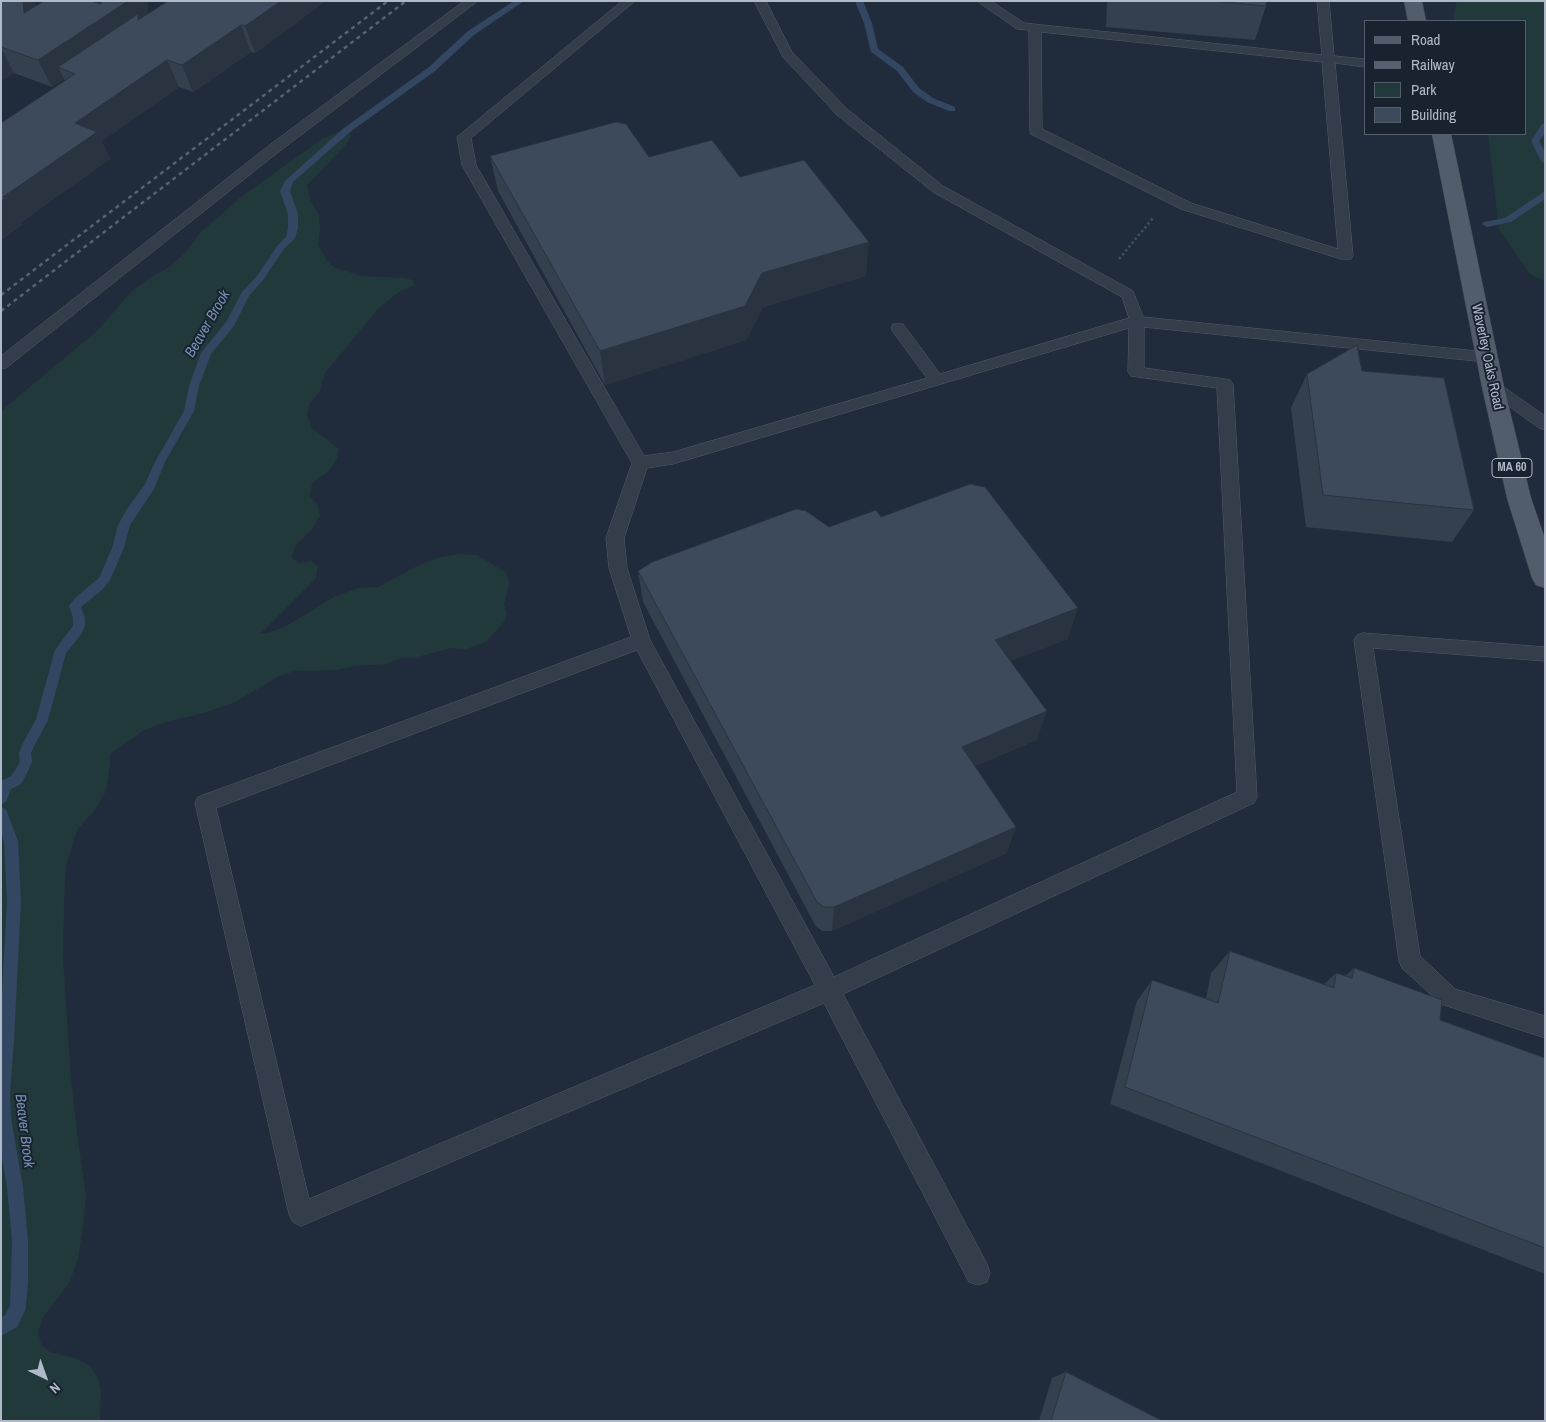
<!DOCTYPE html>
<style>
body{margin:0}
#map{position:relative;width:1546px;height:1422px;overflow:hidden;background:#202c3b;font-family:"Archivo Narrow",sans-serif}
canvas{display:block}
.frame{position:absolute;inset:0;border:2px solid #afb9c7;pointer-events:none}
.legend{position:absolute;left:1364px;top:20px;width:162px;height:115px;box-sizing:border-box;background:#192330;border:1px solid #555f6c;margin:0;padding:6px 9px;list-style:none;font-size:15px;color:#afb9c7}
.legend li{display:flex;align-items:center;gap:10px;height:25px}
.legend b{width:25px;border:1px solid #555f6c}
.north{position:absolute;left:20px;top:1352px;width:50px;height:50px;-webkit-text-stroke:4px #192330;paint-order:stroke;rotate:138deg;font-size:14px;font-weight:700;line-height:20px;text-align:center;color:#afb9c7}
.north::after{content:'';display:block;margin:auto;width:18px;height:22px;background:#afb9c7;clip-path:polygon(50% 0,100% 100%,50% 72%,0 100%)}
</style>
<div id="map">
<canvas width="1546" height="1422"></canvas>
<div class="frame"></div>
<ul class="legend">
<li><b style="height:6px;background:#525d6b"></b>Road</li>
<li><b style="height:6px;background:#566272"></b>Railway</li>
<li><b style="height:14px;background:#22393c"></b>Park</li>
<li><b style="height:14px;background:#3c4a5b"></b>Building</li>
</ul>
<div class="north">N</div>
</div>
<script>
const ctx = document.querySelector('canvas').getContext('2d');
ctx.lineJoin = 'round';
function paint(path, color) {
  ctx.fillStyle = color;
  ctx.fill(path, 'evenodd');
}
function shape(rows) {
  const path = new Path2D();
  for (const r of rows) {
    path.moveTo(r[0], r[1]);
    for (let i = 2; i < r.length; i += 2) path.lineTo(r[i], r[i + 1]);
  }
  return path;
}
function stroke(path, color, width, dash) {
  ctx.strokeStyle = color;
  ctx.lineWidth = width;
  ctx.lineCap = dash ? 'butt' : 'round';
  ctx.setLineDash(dash || []);
  ctx.stroke(path);
}
function drawText(font, color, halo, rows, align = 'center') {
  ctx.font = font + ' "Archivo Narrow",sans-serif';
  ctx.lineWidth = 4;
  ctx.setLineDash([]);
  ctx.textBaseline = 'middle';
  ctx.strokeStyle = halo;
  ctx.fillStyle = color;
  for (const [text, x, y, turn = 0] of rows) {
    ctx.save();
    ctx.translate(x, y);
    ctx.rotate((+turn || 0) * Math.PI / 180);
    ctx.textAlign = isNaN(turn) ? turn : align;
    if (halo) ctx.strokeText(text, 0, 0);
    ctx.fillText(text, 0, 0);
    ctx.restore();
  }
}
paint(shape([
 [1457,1,1545,1,1545,281,1530,274,1499,229,1488,134,1525,134,1525,21,1454,21,1454,12],
 [347,130,351,136,345,146,307,185,310,200,319,215,320,229,318,245,327,261,335,268,362,276,404,278,412,280,415,285,399,292,379,308,325,373,320,391,310,403,307,415,312,428,339,449,337,458,330,470,312,483,310,497,317,504,320,516,313,528,296,545,291,557,299,563,311,561,318,566,316,578,261,633,268,633,286,626,334,597,358,588,378,587,419,565,440,557,461,554,477,555,507,573,509,584,504,605,507,613,504,622,488,640,478,645,466,649,451,648,413,658,400,658,386,664,354,666,338,670,295,671,279,676,235,702,207,712,166,722,144,730,110,754,110,765,106,791,94,811,77,830,66,866,64,900,63,959,71,1079,78,1141,86,1195,83,1226,78,1259,69,1283,43,1317,38,1331,41,1344,50,1352,75,1358,90,1366,98,1378,101,1392,100,1420,1,1421,1,411,97,331,132,291,151,277,168,268,186,252,200,233,240,198,319,141,335,133]
]), '#22393c');
paint(shape([
 [514,1,524,1,474,35,435,71,350,132,293,182,290,191,298,214,298,228,295,238,284,249,263,280,249,296,234,326,211,354,199,386,194,411,165,462,154,489,130,525,124,548,110,580,103,589,81,607,85,618,85,626,80,636,66,653,48,720,34,746,31,753,32,762,27,773,21,784,11,789,6,802,1,804,1,781,11,776,16,769,20,762,19,753,22,745,36,719,55,650,73,626,73,618,69,606,76,597,99,578,112,548,118,525,127,509,145,484,155,462,184,411,189,386,201,353,226,322,242,292,257,276,278,245,286,237,288,228,288,214,280,191,285,181,344,128,429,67,468,31,514,1],
 [855,1,863,1,872,23,878,49,903,67,919,88,933,98,955,107,955,111,949,111,927,102,913,92,897,71,871,52,864,23,855,1],
 [1545,123,1545,133,1539,141,1545,152,1545,164,1541,161,1531,141,1542,124,1545,123],
 [1545,191,1545,199,1511,222,1487,227,1482,224,1484,222,1505,218,1545,191],
 [1,807,6,809,18,841,21,901,14,1041,10,1093,11,1118,23,1187,28,1241,28,1281,26,1307,24,1313,17,1327,1,1336,1,1318,5,1315,10,1306,12,1241,7,1187,1,1152,1,1011,7,901,4,841,1,832,1,807]
]), '#334763');
const lane = shape([
 [464,1,478,1,281,150,6,368,1,369,1,356,271,144,464,1],
 [622,1,635,1,471,138,476,165,644,456,673,452,927,378,893,332,891,328,893,324,903,324,940,374,1129,318,1122,297,933,192,837,115,783,57,754,1,766,1,792,52,847,109,943,186,1133,291,1143,317,1486,352,1491,353,1494,357,1491,361,1486,362,1144,327,1144,368,1225,379,1230,380,1233,384,1257,797,1254,803,843,994,987,1264,990,1273,987,1282,978,1285,969,1282,824,1003,301,1226,293,1222,289,1214,195,803,198,797,631,637,609,568,606,538,632,463,462,165,457,137,622,1],
 [1129,328,1128,372,1131,376,1217,388,1237,792,834,977,650,640,627,568,624,538,647,468,673,464,1129,328],
 [637,650,815,985,309,1199,216,808,637,650],
 [977,1,991,1,1024,23,1322,55,1317,1,1329,1,1334,56,1365,59,1365,67,1335,63,1353,256,1351,259,1341,259,1181,209,1031,134,1030,131,1029,30,1017,29,977,1],
 [1041,32,1322,62,1338,249,1191,203,1042,129,1041,32],
 [1493,382,1498,383,1545,416,1545,430,1539,428,1488,391,1485,387,1488,383,1493,382],
 [1363,633,1545,647,1545,661,1373,648,1420,956,1455,989,1545,1016,1545,1038,1441,1004,1402,968,1399,961,1354,640,1357,635,1363,633]
]);
const primary = shape([
 [1404,1,1422,1,1426,21,1408,21,1404,1],
 [1432,134,1451,134,1504,387,1531,498,1545,539,1545,588,1536,585,1532,578,1507,498,1482,387,1432,134]
]);
stroke(lane, '#525c69', 1);
stroke(primary, '#3d4754', 1);
stroke(shape([
 [1119,259,1153,218]
]), '#3d5556', 2.5, [2.5, 2.5]);
paint(lane, '#343e4b');
paint(primary, '#525d6b');
stroke(shape([
 [1,295,388,1],
 [1,311,406,1]
]), '#566272', 2.5, [4, 4]);
paint(shape([
 [1,1,35,1,35,6,101,4,148,14,326,1,255,53,251,52,193,92,179,87,102,141,110,159,20,223,22,225,1,240,1,123,65,81,64,79,52,87,14,73,1,81],
 [1107,1,1266,1,1266,6,1255,40,1106,27],
 [490,156,649,157,740,177,866,276,763,307,746,340,605,385,498,191],
 [1362,371,1474,510,1452,542,1306,527,1291,408,1307,374],
 [881,517,1068,639,1010,661,1037,740,975,766,1007,853,832,931,822,931,815,925,643,602,638,571,829,527],
 [1230,951,1324,984,1336,973,1345,976,1354,968,1440,1020,1545,1058,1545,1274,1110,1104,1137,1001,1152,980,1206,999,1211,973],
 [1066,1372,1163,1421,1039,1421,1052,1378]
]), '#34404e');
paint(shape([
 [23,1,35,1,37,40,24,13],
 [128,1,148,1,148,22,58,67,64,79,52,87,38,60],
 [281,1,326,1,255,53,245,26],
 [241,25,251,52,193,92,182,65],
 [1,48,14,73,1,81],
 [167,60,179,87,102,141,110,159,20,223,22,225,1,240,1,201,3,197,75,123],
 [869,242,866,276,763,307,746,340,605,385,600,351,762,273],
 [1078,608,1068,639,987,670,995,640],
 [1047,711,1037,740,955,774,962,747],
 [1016,827,1007,853,832,931,834,907]
]), '#2a3440');
const building = shape([
 [1,1,23,1,24,13,44,1,91,1,101,4,101,1,128,1,38,60,1,47,1,1],
 [168,1,281,1,245,26,241,25,182,65,167,60,75,123,97,132,3,197,6,198,1,201,1,123,75,74,58,67,138,14,138,20,168,1],
 [1211,1,1266,1,1266,6,1211,1],
 [616,122,626,124,649,157,712,140,740,177,804,160,869,242,762,273,745,306,600,351,490,156,616,122],
 [1357,345,1362,371,1444,378,1474,510,1323,495,1307,374,1357,345],
 [970,484,985,487,1078,608,995,640,1047,711,962,747,1016,827,834,907,824,907,817,902,638,571,652,562,796,509,806,511,829,527,876,510,881,517,970,484],
 [1230,951,1334,988,1336,973,1352,978,1354,968,1442,1000,1440,1020,1545,1058,1545,1248,1125,1087,1152,980,1218,1003,1230,951],
 [1066,1372,1163,1421,1051,1421,1066,1372]
]);
paint(building, '#3c4a5b');
stroke(building, '#2a3440', 1);
for (const [x, y, w] of [
 [1512,468,40]
]) {
  const box = new Path2D();
  box.roundRect(x - w / 2, y - 9.5, w, 19, 4);
  ctx.fillStyle = '#192330';
  ctx.fill(box);
  stroke(box, '#afb9c7', 1);
}
drawText('bold 12px', '#afb9c7', null, [
 ["MA 60",1512,468]
]);
drawText('14px', '#afb9c7', '#192330', [
 ["Waverley Oaks Road",1487,357,78]
]);
drawText('italic 15px', '#758fb1', '#192330', [
 ["Beaver Brook",208,324,-60],
 ["Beaver Brook",24,1131,83]
]);
</script>
